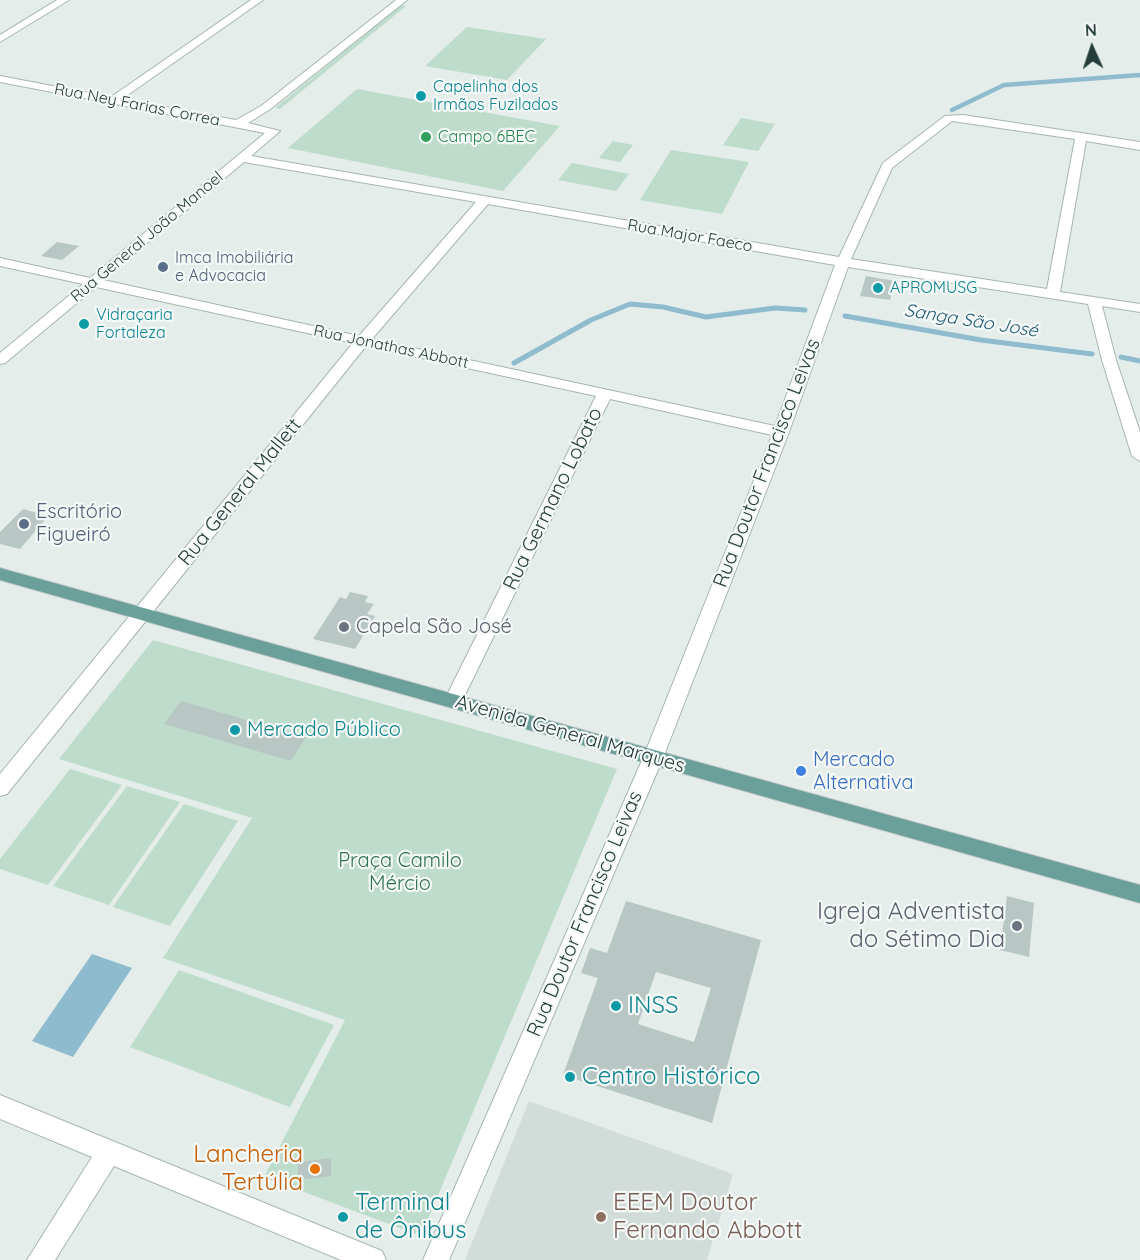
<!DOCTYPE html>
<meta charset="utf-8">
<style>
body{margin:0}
#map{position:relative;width:1140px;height:1260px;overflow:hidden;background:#e4edea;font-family:Quicksand,sans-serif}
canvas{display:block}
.north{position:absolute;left:1062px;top:18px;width:60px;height:60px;-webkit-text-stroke:4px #f4f9f7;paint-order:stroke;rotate:357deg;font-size:16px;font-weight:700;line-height:24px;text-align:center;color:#243d3a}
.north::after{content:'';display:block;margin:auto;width:21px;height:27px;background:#243d3a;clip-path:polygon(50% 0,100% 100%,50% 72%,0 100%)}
</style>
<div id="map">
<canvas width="1140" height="1260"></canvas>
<div class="north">N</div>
</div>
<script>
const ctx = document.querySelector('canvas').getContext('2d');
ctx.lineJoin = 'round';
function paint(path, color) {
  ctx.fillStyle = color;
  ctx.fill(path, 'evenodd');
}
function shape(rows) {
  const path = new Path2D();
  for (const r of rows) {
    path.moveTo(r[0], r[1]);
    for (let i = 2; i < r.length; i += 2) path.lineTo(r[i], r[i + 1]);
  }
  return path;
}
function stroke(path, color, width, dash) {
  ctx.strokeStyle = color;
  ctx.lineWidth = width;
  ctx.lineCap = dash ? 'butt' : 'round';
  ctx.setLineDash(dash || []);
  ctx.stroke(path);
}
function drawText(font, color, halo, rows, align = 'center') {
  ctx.font = font + ' Quicksand,sans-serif';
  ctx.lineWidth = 4.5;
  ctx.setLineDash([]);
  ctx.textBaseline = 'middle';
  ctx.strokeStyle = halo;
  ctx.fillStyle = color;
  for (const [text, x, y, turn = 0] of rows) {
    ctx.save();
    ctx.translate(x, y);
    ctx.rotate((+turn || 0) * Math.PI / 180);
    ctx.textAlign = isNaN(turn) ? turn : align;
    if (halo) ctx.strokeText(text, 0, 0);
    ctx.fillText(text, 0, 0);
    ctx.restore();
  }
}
paint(shape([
 [529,1101,733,1174,707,1260,465,1260]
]), '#d2dcd9');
paint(shape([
 [401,5,406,6,280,109,275,108],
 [467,27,546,39,507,80,425,66],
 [357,89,560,126,503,191,288,148],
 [741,118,775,124,758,151,723,145],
 [613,141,633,145,620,162,599,158],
 [671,150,749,162,722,214,640,200],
 [572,163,629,174,616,191,558,180],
 [153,640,617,769,421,1236,264,1177,345,1020,163,958,252,818,59,759],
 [70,769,122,785,48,885,0,869,0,859],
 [127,786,180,802,109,905,53,886],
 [184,804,238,821,170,926,113,907],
 [179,970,334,1025,290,1107,130,1047]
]), '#bedccb');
paint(shape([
 [92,954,132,968,73,1057,32,1041]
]), '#8fbbce');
stroke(shape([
 [952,110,1004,85,1140,75]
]), '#8fbbce', 4.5);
stroke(shape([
 [845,316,981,340,1092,354],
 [1121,357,1140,361],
 [514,363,591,320,630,304,663,307,706,317,775,308,805,310]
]), '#8fbbce', 5);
paint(shape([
 [57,242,79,246,62,260,41,256],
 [866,276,895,281,890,300,860,296],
 [23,509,48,516,20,549,0,544,0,532],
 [350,592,368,596,365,602,374,604,367,614,375,616,355,649,313,639,340,597,346,599],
 [181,701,306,737,291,761,164,724],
 [1007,896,1034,903,1029,957,1000,950],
 [626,901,761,940,712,1123,563,1075,598,978,581,973,590,948,607,953],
 [656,972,711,988,694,1042,638,1024],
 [331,1158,331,1176,298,1180,298,1162]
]), '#b9c7c4');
const minor = shape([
 [57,0,69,0,0,42,0,35,57,0],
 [251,0,263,0,122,99,236,120,261,106,396,0,407,0,269,110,248,123,280,131,251,156,839,257,883,163,945,116,963,115,1140,142,1140,150,1086,141,1060,292,1140,304,1140,312,1102,306,1116,360,1140,432,1140,461,1132,456,1102,360,1088,304,848,267,789,432,663,758,449,1260,423,1260,643,758,772,435,610,399,462,701,460,706,453,708,446,706,444,701,596,396,366,346,7,794,0,796,0,774,353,343,96,287,5,363,0,364,0,353,83,284,0,266,0,258,90,278,265,133,0,82,0,76,111,97,251,0],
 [952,121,1075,139,1047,289,851,259,892,168,952,121],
 [244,162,476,202,359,336,103,280,244,162],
 [488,204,835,265,775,426,372,339,488,204],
 [0,1095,382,1251,386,1260,341,1260,114,1166,55,1260,27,1260,92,1157,0,1119,0,1095]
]);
const major = shape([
 [0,568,1140,885,1140,903,0,580,0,568]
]);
stroke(minor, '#a7b5b2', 2);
stroke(major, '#c2c9c8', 2);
paint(minor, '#fff');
paint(major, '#6b9f9a');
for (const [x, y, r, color] of [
 [421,96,6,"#0f9aa8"],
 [426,137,6,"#2e9e5b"],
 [163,267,6,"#5c6f8a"],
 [878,288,6,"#0f9aa8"],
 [84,324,6,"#0f9aa8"],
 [24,524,6,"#5c6f8a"],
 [344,627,6,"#6b7280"],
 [235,730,6,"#0f9aa8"],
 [801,771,6,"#3f7fe0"],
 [1017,926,6,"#6b7280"],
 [616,1006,6,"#0f9aa8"],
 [570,1077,6,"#0f9aa8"],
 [315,1169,6,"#e8710a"],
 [343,1217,6,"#0f9aa8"],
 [601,1217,6,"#8d6e63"]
]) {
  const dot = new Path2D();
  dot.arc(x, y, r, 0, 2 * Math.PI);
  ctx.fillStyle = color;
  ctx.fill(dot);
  stroke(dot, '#f4f9f7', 2);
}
drawText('16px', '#0d838f', '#f4f9f7', [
 ["Capelinha dos",433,87],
 ["Irmãos Fuzilados",433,105],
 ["APROMUSG",890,288],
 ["Vidraçaria",96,315],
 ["Fortaleza",96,333]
], 'left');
drawText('16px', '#243d3a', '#f4f9f7', [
 ["Rua Ney Farias Correa",137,105,11],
 ["Rua Major Faeco",690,236,10],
 ["Rua General João Manoel",147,237,-40],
 ["Rua Jonathas Abbott",391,347,12]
]);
drawText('16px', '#27864d', '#f4f9f7', [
 ["Campo 6BEC",438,137]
], 'left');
drawText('16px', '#4e5e75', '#f4f9f7', [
 ["Imca Imobiliária",175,258],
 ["e Advocacia",175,276]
], 'left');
drawText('italic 18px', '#215b76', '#f4f9f7', [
 ["Sanga São José",971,321,9]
]);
drawText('20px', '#243d3a', '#f4f9f7', [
 ["Rua Doutor Francisco Leivas",767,463,-69],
 ["Rua General Mallett",240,492,-51],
 ["Rua Germano Lobato",553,499,-64],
 ["Avenida General Marques",570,734,16],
 ["Rua Doutor Francisco Leivas",585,914,-67]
]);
drawText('20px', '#4e5e75', '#f4f9f7', [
 ["Escritório",36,512],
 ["Figueiró",36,535]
], 'left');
drawText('20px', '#5b616d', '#f4f9f7', [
 ["Capela São José",356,627]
], 'left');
drawText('20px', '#0d838f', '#f4f9f7', [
 ["Mercado Público",247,730]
], 'left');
drawText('20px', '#366cbe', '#f4f9f7', [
 ["Mercado",813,760],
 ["Alternativa",813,783]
], 'left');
drawText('20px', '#317254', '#f4f9f7', [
 ["Praça Camilo",400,861],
 ["Mércio",400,884]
]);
drawText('24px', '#5b616d', '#f4f9f7', [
 ["Igreja Adventista",1005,912],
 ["do Sétimo Dia",1005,940]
], 'right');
drawText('24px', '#0d838f', '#f4f9f7', [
 ["INSS",628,1006],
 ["Centro Histórico",582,1077],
 ["Terminal",355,1203],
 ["de Ônibus",355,1231]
], 'left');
drawText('24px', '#c56008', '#f4f9f7', [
 ["Lancheria",303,1155],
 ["Tertúlia",303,1183]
], 'right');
drawText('24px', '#785e54', '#f4f9f7', [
 ["EEEM Doutor",613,1203],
 ["Fernando Abbott",613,1231]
], 'left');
</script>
